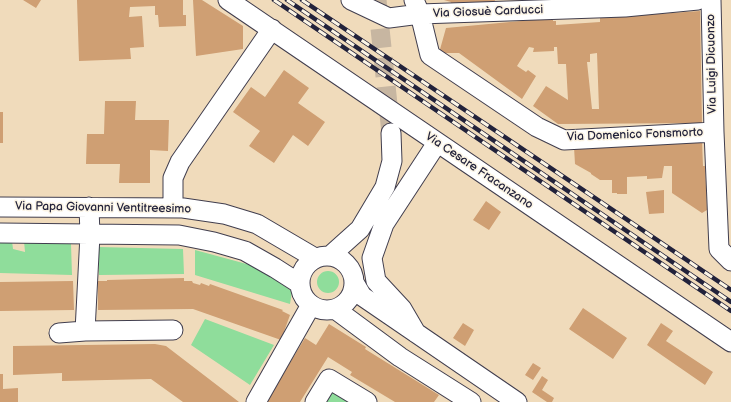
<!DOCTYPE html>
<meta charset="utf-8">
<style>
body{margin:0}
canvas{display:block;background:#f0dbbb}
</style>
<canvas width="731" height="402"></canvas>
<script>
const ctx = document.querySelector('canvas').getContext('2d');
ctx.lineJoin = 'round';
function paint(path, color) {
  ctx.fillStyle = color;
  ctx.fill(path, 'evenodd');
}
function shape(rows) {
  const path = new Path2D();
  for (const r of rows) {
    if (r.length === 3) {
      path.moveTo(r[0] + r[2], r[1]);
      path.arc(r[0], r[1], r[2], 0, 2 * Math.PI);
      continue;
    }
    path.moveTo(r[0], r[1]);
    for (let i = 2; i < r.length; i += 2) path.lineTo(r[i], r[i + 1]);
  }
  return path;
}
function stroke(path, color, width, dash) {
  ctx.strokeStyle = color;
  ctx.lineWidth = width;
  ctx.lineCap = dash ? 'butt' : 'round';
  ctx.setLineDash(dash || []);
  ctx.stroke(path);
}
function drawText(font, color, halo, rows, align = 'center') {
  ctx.font = font + ' "Balsamiq Sans",sans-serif';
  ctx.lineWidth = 3;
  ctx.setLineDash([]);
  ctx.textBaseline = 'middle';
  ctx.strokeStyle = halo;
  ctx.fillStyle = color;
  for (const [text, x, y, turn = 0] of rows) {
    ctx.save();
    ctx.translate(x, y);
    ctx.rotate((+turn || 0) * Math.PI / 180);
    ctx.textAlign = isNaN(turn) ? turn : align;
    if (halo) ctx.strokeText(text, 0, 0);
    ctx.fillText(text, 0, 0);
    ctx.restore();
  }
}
paint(shape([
 [0,241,12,241,13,249,25,252,24,241,71,244,72,275,0,273],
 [98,247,183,249,184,274,99,275],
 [195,250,254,266,292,291,290,304,195,275],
 [328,282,11],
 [205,319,274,345,250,385,191,345],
 [331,386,357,402,323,402]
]), '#8fdd9b');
paint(shape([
 [23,0,41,0,36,8],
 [77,0,183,0,183,15,186,15,186,26,159,27,158,15,155,15,155,6,130,7,129,17,142,16,144,47,130,48,131,59,79,61],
 [193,0,202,0,243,26,243,49,196,56],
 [444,0,495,0,494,3,450,6,451,2],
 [700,11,702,123,558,124,533,106,546,86,568,100,566,64,558,64,557,47,554,47,554,51,533,52,534,48,529,47,517,66,526,72,528,70,536,76,522,99,459,53,439,53,446,28,553,18,553,21,556,21,556,25,600,22,600,18],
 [597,53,599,109,592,109,587,62,590,62,590,54],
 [284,70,309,88,298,103,325,122,308,146,293,135,274,163,249,146,260,131,233,112,251,87,265,97],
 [105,101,136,101,135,120,169,120,168,151,150,150,150,183,119,183,120,164,86,164,87,134,104,134],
 [0,112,3,112,3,143,0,143],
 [702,140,703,166,705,166,707,210,702,213,672,193,672,166,664,166,662,178,647,179,647,176,627,177,627,194,617,194,617,193,612,193,612,180,600,180,591,174,591,173,575,164,574,147],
 [664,190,664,213,649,214,646,192],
 [486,201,501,212,489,230,473,220],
 [184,278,184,281,192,281,193,283,200,285,201,283,209,286,210,284,283,310,282,311,290,315,281,340,193,309,98,310,98,281,107,281,107,280],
 [73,281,74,310,0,311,0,282],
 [583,308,627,338,613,359,569,329],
 [463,323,474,330,465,346,453,338],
 [661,323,673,331,666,341,713,372,705,385,647,345],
 [329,324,366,347,365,349,439,395,434,402,395,402,350,375,352,372,328,357,300,402,266,402,305,338,316,345],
 [155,344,166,346,239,402,183,402,151,379,62,381,62,373,13,375,13,346],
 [533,363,541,368,533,380,525,375],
 [0,374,3,374,3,389,18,388,18,402,0,402],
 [542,376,548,380,542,390,554,398,552,402,547,402,532,392]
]), '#cf9f73');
stroke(shape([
 [377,0,391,133]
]), '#c7b6a1', 19, [19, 10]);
const minor = shape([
 [228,0,731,342],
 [351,0,389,18,420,14,625,7,698,0],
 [414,0,420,14,430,55,537,127,564,140,714,132],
 [711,0,714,132,719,249,731,261],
 [0,207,183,208,224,214,257,224,315,258],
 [173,208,173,178,180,162,272,29],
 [0,233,179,235,214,242,245,251,275,268,300,284],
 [331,255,360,229,385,187,392,161,391,133],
 [327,283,27],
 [355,284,362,296,517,402],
 [335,309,400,357,471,402],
 [85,331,90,235,89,207],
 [59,333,85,331,173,330],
 [416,333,402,309,376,281,372,258,384,224,437,143],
 [256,402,311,305],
 [315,402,329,379,367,402]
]);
stroke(minor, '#413e4e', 21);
stroke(minor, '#fff', 19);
const rail = shape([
 [274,0,731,311],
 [287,0,731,302],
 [302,0,731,290]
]);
stroke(rail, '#22223b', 4.5);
stroke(rail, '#fcf5e5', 3, [9]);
drawText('12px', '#22223b', '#fcf5e5', [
 ["Via Giosuè Carducci",488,12,-2],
 ["Via Luigi Dicuonzo",712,64,-91],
 ["Via Domenico Fonsmorto",635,135,-2],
 ["Via Cesare Fracanzano",479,171,34],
 ["Via Papa Giovanni Ventitreesimo",103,208,1]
]);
</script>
